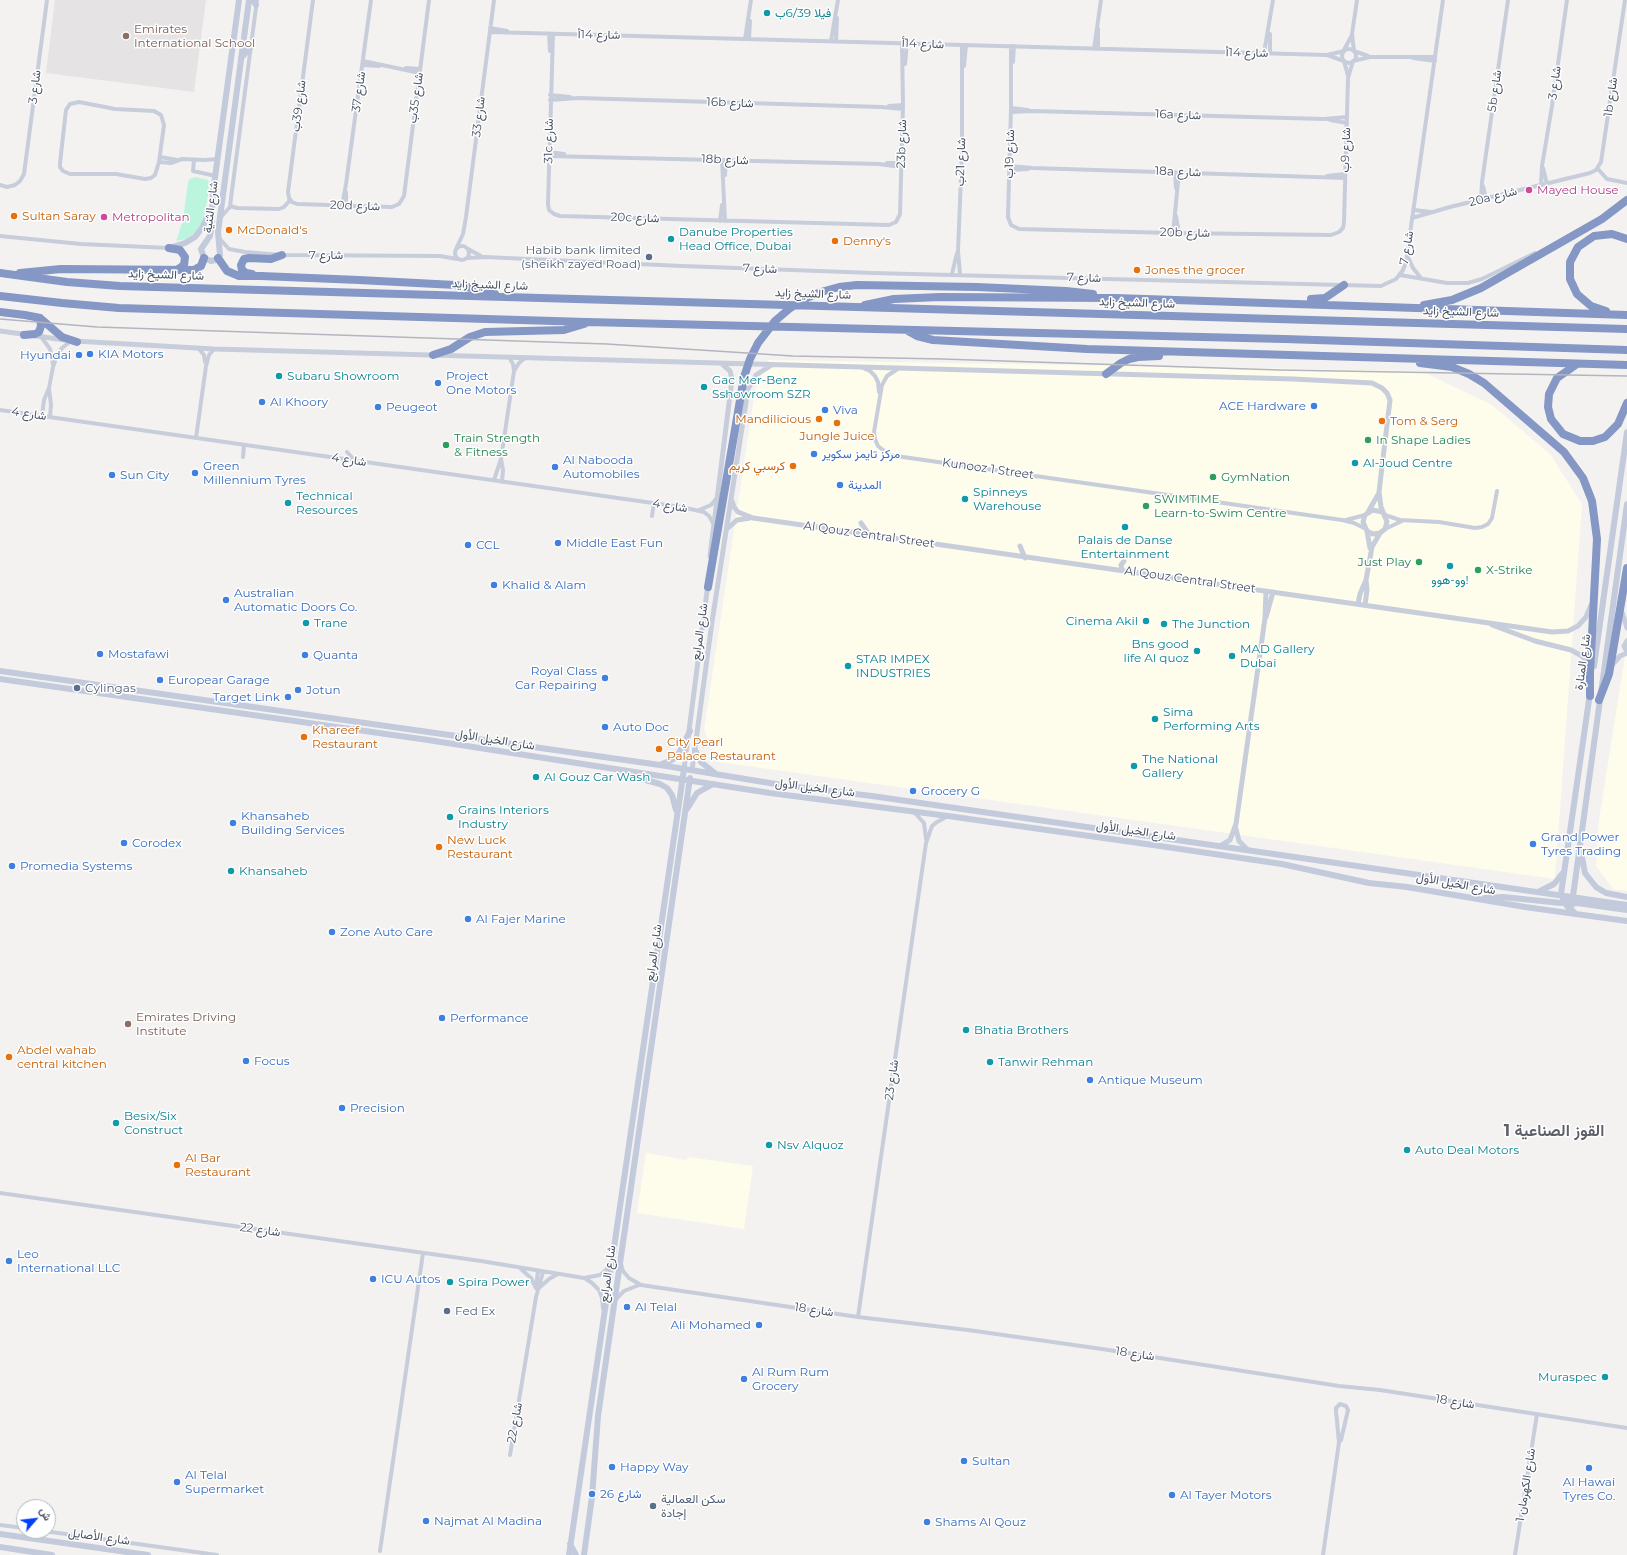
<!DOCTYPE html>
<meta charset="utf-8">
<style>
body{margin:0}
#map{position:relative;width:1627px;height:1555px;overflow:hidden;background:#f4f2f1;font-family:Montserrat,Vazirmatn,sans-serif}
canvas{display:block}
.north{position:absolute;left:16px;top:1499px;width:40px;height:40px;box-sizing:border-box;background:#fff;border:1px solid #b5b9c0;border-radius:50%;rotate:62deg;font-size:11px;font-weight:700;line-height:16px;text-align:center;color:#475062}
.north::after{content:'';display:block;margin:auto;width:14px;height:18px;background:#0340fc;clip-path:polygon(50% 0,100% 100%,50% 72%,0 100%)}
</style>
<div id="map">
<canvas width="1627" height="1555"></canvas>
<div class="north">ش</div>
</div>
<script>
const ctx = document.querySelector('canvas').getContext('2d');
ctx.lineJoin = 'round';
function paint(path, color) {
  ctx.fillStyle = color;
  ctx.fill(path, 'evenodd');
}
function shape(rows) {
  const path = new Path2D();
  for (const r of rows) {
    if (r.length === 3) {
      path.moveTo(r[0] + r[2], r[1]);
      path.arc(r[0], r[1], r[2], 0, 2 * Math.PI);
      continue;
    }
    path.moveTo(r[0], r[1]);
    for (let i = 2; i < r.length; i += 2) path.lineTo(r[i], r[i + 1]);
  }
  return path;
}
function stroke(path, color, width, dash) {
  ctx.strokeStyle = color;
  ctx.lineWidth = width;
  ctx.lineCap = dash ? 'butt' : 'round';
  ctx.setLineDash(dash || []);
  ctx.stroke(path);
}
function drawText(font, color, halo, rows, align = 'center') {
  ctx.font = font + ' Montserrat,Vazirmatn,sans-serif';
  ctx.lineWidth = 3;
  ctx.setLineDash([]);
  ctx.textBaseline = 'middle';
  ctx.strokeStyle = halo;
  ctx.fillStyle = color;
  for (const [text, x, y, turn = 0] of rows) {
    ctx.save();
    ctx.translate(x, y);
    ctx.rotate((+turn || 0) * Math.PI / 180);
    ctx.textAlign = isNaN(turn) ? turn : align;
    if (halo) ctx.strokeText(text, 0, 0);
    ctx.fillText(text, 0, 0);
    ctx.restore();
  }
}
paint(shape([
 [769,360,1421,371,1492,405,1550,454,1582,504,1555,879,719,762,704,730,755,391],
 [1627,643,1627,891,1613,889,1596,866,1599,820],
 [646,1153,686,1160,688,1157,753,1166,744,1229,637,1213]
]), '#fefceb');
paint(shape([
 [55,0,206,0,194,92,46,73]
]), '#e5e3e3');
paint(shape([
 [195,177,208,180,209,182,208,195,204,219,201,225,195,233,186,239,176,241,183,220,188,182,190,179]
]), '#bcf5dd');
stroke(shape([
 [313,0,288,192,289,198,292,202,297,204,392,207,399,204,404,196,429,0],
 [490,28,507,31],
 [1098,29,1098,49],
 [490,32,1327,55,1344,51],
 [549,34,550,51],
 [553,34,548,204,549,210,554,214,560,216,889,225,896,222,900,214,903,105,902,43],
 [1270,34,1270,53],
 [745,39,751,0],
 [749,39,750,21],
 [831,41,838,0],
 [836,41,837,18],
 [1011,46,1011,108,1008,217,1011,225,1019,229,1173,233,1331,235,1339,232,1343,228,1344,222,1348,78,1353,61,1370,57,1435,57],
 [1094,49,1101,0],
 [1349,56,7],
 [1344,50,1352,35],
 [1354,51,1352,34,1357,0],
 [1354,51,1368,56],
 [1264,53,1273,0],
 [1327,55,1344,61,1348,76],
 [1413,58,1435,61],
 [363,61,420,73],
 [1013,62,1014,46],
 [905,64,907,43],
 [363,65,379,66],
 [964,66,966,45],
 [406,68,420,69],
 [550,95,570,97],
 [550,100,578,98,881,107,903,109],
 [79,102,115,109,154,111,161,115,164,125,159,162,155,175,151,178,145,179,116,174,70,174,63,171,60,167,60,163,66,110,70,104,79,102],
 [889,106,903,105],
 [1011,108,1028,110],
 [1011,112,1032,111,1324,119,1347,117],
 [1330,120,1347,123],
 [549,152,564,154],
 [549,156,879,164,901,167],
 [160,157,177,160],
 [194,160,193,171,216,176],
 [722,160,725,221],
 [159,162,171,163,182,159,204,160,218,159],
 [887,163,902,163],
 [1009,166,1033,168,1345,178],
 [1543,168,1547,184],
 [1598,169,1607,179,1627,183],
 [1009,170,1028,169],
 [1175,172,1176,188],
 [725,175,726,160],
 [1327,176,1345,174],
 [0,185,7,187,15,185,20,181,24,174,47,0],
 [1541,185,1542,166,1552,106,1567,0],
 [1483,186,1486,199],
 [1481,200,1482,182,1508,0],
 [230,206,237,208,279,209,284,207,290,200],
 [342,206,346,184,371,0],
 [346,206,346,192],
 [1414,210,1431,212],
 [1176,216,1179,233],
 [221,217,230,207,231,198,257,0],
 [1412,218,1450,207,1590,173,1596,170,1601,162,1625,0],
 [720,221,722,205],
 [1173,233,1179,172],
 [0,236,81,244,169,248],
 [220,239,229,249,245,252,282,255,440,256,457,259],
 [462,253,7],
 [456,249,463,234,466,217,494,0],
 [468,249,481,256],
 [1407,255,1413,268,1421,278],
 [467,258,485,257,682,266,873,273,1381,286,1396,279,1403,270,1406,262,1443,0],
 [952,274,957,253],
 [960,274,958,251,962,152,962,45],
 [1400,275,1447,283,1468,283,1482,279,1535,253],
 [42,338,50,349,53,364],
 [199,349,204,355,205,362],
 [863,368,870,371,875,376,878,382,879,392],
 [899,368,887,376,882,385,874,432,875,439,878,446,889,455,1342,520,1354,523,1366,529],
 [514,371,519,363,525,358],
 [49,388,51,405,50,417],
 [0,410,681,507,704,512,709,516,713,523],
 [42,416,44,400,49,388,53,367,57,355,62,348,71,341],
 [196,438,206,366,209,355,214,349],
 [347,452,355,461],
 [243,457,244,445],
 [501,459,503,470,502,482],
 [494,480,501,459,514,371,513,364,509,357],
 [699,510,711,505,716,499],
 [1385,515,1400,520,1439,522,1475,528,1482,527,1488,524,1492,518,1497,491],
 [652,516,654,503],
 [1346,520,1365,515],
 [1385,529,1402,521],
 [914,812,924,823,926,839],
 [0,1193,481,1261,584,1278,600,1275,606,1270,611,1263],
 [621,1264,623,1271,629,1278,641,1285,858,1317,968,1330,1102,1349,1339,1386,1380,1390,1627,1428],
 [521,1269,531,1278,536,1288],
 [586,1279,592,1283,599,1290,602,1298,603,1309],
 [536,1287,538,1271],
 [539,1288,549,1279,558,1274],
 [615,1300,624,1291,639,1285],
 [858,1317,926,843,932,826,937,822,948,816],
 [1340,1404,1346,1406,1348,1410,1341,1440,1339,1442,1336,1411,1336,1408,1340,1404],
 [510,1455,536,1297,543,1272],
 [0,1525,24,1528],
 [44,1531,217,1555],
 [380,1551,423,1253],
 [1323,1555,1339,1442],
 [1515,1555,1537,1414]
]), '#c7cddb', 4);
stroke(shape([
 [0,331,65,340],
 [75,341,214,349,1293,379,1372,383,1382,388,1387,393,1390,400,1379,492,1381,507,1387,522,1385,529,1380,533,1373,534,1367,531,1363,522,1365,515,1373,510,1382,512],
 [732,501,734,507,738,512,753,518,1552,632,1568,631,1578,626,1586,617,1591,605],
 [1368,512,1379,493],
 [861,523,870,536],
 [728,528,737,520,750,518],
 [1367,531,1370,548],
 [1020,546,1025,558],
 [710,556,732,379,730,371,722,364],
 [1122,570,1121,565,1124,561],
 [1358,604,1360,594,1366,580,1372,547,1380,533],
 [1365,605,1367,590,1366,580],
 [1622,612,1627,628],
 [1266,617,1273,592],
 [1492,625,1535,641,1571,650,1582,656,1590,665],
 [1627,641,1624,646,1627,652],
 [1613,664,1620,656,1627,653],
 [684,769,708,584],
 [692,770,712,622,748,389,756,375,770,366],
 [1236,829,1239,841,1248,850],
 [1220,846,1230,840,1236,824,1265,618,1266,591]
]), '#c7cddb', 5);
stroke(shape([
 [239,0,213,192,211,230,210,236,201,249,204,258,211,261,216,260,220,255,218,232,249,0],
 [253,0,256,5],
 [241,58,251,47],
 [172,247,185,243,195,237,202,228,211,210],
 [1594,666,1627,432],
 [0,671,660,765,788,786,872,796,1627,905],
 [0,679,428,740,770,793,948,816,1153,845,1282,864,1369,883,1407,887,1525,907,1627,921],
 [695,750,701,762,716,774],
 [662,764,672,760,678,755,690,731],
 [632,774,642,779,660,784,667,788,672,795,676,810],
 [687,809,697,793,713,784],
 [1581,852,1585,873,1596,887,1606,893,1627,897],
 [1540,891,1554,884,1562,874],
 [1573,896,1627,504],
 [1485,898,1503,897,1561,903,1569,900,1573,896],
 [1570,909,1572,904,1577,903,1627,910],
 [1576,914,1566,905,1561,894,1590,693],
 [0,1534,148,1555],
 [570,1544,576,1555],
 [0,1547,52,1555],
 [569,1555,684,769],
 [584,1555,592,1497,598,1416,690,778]
]), '#c2cadc', 6);
stroke(shape([
 [169,248,180,250,185,257,184,265,177,270],
 [218,258,227,271,239,276,261,276,359,280,455,285,478,289,495,294],
 [0,273,67,282,120,286,1627,329],
 [20,273,61,269,194,270,201,266,204,258],
 [252,274,246,273,242,270,241,265,244,259,249,258,271,259,282,255],
 [0,296,62,303,119,308,587,322,1284,339,1627,350],
 [1311,299,1325,298,1344,285],
 [865,305,894,299,940,297,1115,298,1627,315],
 [1424,305,1452,300,1481,288,1602,219,1627,200],
 [1606,311,1591,306,1577,294,1570,279,1570,262,1578,247,1594,236,1612,234,1627,239],
 [0,312,25,315,40,318,62,337,77,342],
 [908,331,917,336,933,340,1087,349,1627,365],
 [24,335,35,334,39,332,41,326,40,318],
 [433,355,451,349,470,337,485,332,564,330,584,324],
 [1420,363,1452,367,1469,374,1484,383,1564,452,1583,478,1592,501,1597,539,1590,673,1590,696],
 [1577,364,1557,378,1549,394,1548,407,1551,419,1563,434,1580,441,1593,441,1605,437,1618,424,1627,403],
 [1106,374,1121,363,1129,359,1138,357,1159,356],
 [708,587,744,377,750,359,758,343,775,321,789,309,804,299,821,292,839,287,857,285,977,287,1066,291,1093,294],
 [1599,700,1609,674,1627,568]
]), '#8497c5', 8);
stroke(shape([
 [0,319,97,327,607,344,793,356,942,359,1280,370,1627,376]
]), '#b3b5bd', 1.5);
for (const [x, y, r, color] of [
 [767,13,4,"#0f9aa8"],
 [126,36,4,"#8d6e63"],
 [1529,190,4,"#d1479c"],
 [14,216,4,"#e8710a"],
 [104,217,4,"#d1479c"],
 [229,230,4,"#e8710a"],
 [671,239,4,"#0f9aa8"],
 [835,241,4,"#e8710a"],
 [649,257,4,"#5c6f8a"],
 [1137,270,4,"#e8710a"],
 [90,354,4,"#3f7fe0"],
 [79,355,4,"#3f7fe0"],
 [279,376,4,"#0f9aa8"],
 [438,383,4,"#3f7fe0"],
 [704,387,4,"#0f9aa8"],
 [262,402,4,"#3f7fe0"],
 [1314,406,4,"#3f7fe0"],
 [378,407,4,"#3f7fe0"],
 [825,410,4,"#3f7fe0"],
 [819,419,4,"#e8710a"],
 [1382,421,4,"#e8710a"],
 [837,423,4,"#e8710a"],
 [1368,440,4,"#2e9e5b"],
 [446,445,4,"#2e9e5b"],
 [814,454,4,"#3f7fe0"],
 [1355,463,4,"#0f9aa8"],
 [793,466,4,"#e8710a"],
 [555,467,4,"#3f7fe0"],
 [195,473,4,"#3f7fe0"],
 [112,475,4,"#3f7fe0"],
 [1213,477,4,"#2e9e5b"],
 [840,485,4,"#3f7fe0"],
 [965,499,4,"#0f9aa8"],
 [288,503,4,"#0f9aa8"],
 [1146,506,4,"#2e9e5b"],
 [1125,527,4,"#0f9aa8"],
 [558,543,4,"#3f7fe0"],
 [468,545,4,"#3f7fe0"],
 [1419,562,4,"#2e9e5b"],
 [1450,566,4,"#0f9aa8"],
 [1478,570,4,"#2e9e5b"],
 [494,585,4,"#3f7fe0"],
 [226,600,4,"#3f7fe0"],
 [1146,621,4,"#0f9aa8"],
 [306,623,4,"#0f9aa8"],
 [1164,624,4,"#0f9aa8"],
 [1197,651,4,"#0f9aa8"],
 [100,654,4,"#3f7fe0"],
 [305,655,4,"#3f7fe0"],
 [1232,656,4,"#0f9aa8"],
 [848,666,4,"#0f9aa8"],
 [605,678,4,"#3f7fe0"],
 [160,680,4,"#3f7fe0"],
 [77,688,4,"#5c6f8a"],
 [298,690,4,"#3f7fe0"],
 [288,697,4,"#3f7fe0"],
 [1155,719,4,"#0f9aa8"],
 [605,727,4,"#3f7fe0"],
 [304,737,4,"#e8710a"],
 [659,749,4,"#e8710a"],
 [1134,766,4,"#0f9aa8"],
 [536,777,4,"#0f9aa8"],
 [913,791,4,"#3f7fe0"],
 [450,817,4,"#0f9aa8"],
 [233,823,4,"#3f7fe0"],
 [124,843,4,"#3f7fe0"],
 [1533,844,4,"#3f7fe0"],
 [439,847,4,"#e8710a"],
 [12,866,4,"#3f7fe0"],
 [231,871,4,"#0f9aa8"],
 [468,919,4,"#3f7fe0"],
 [332,932,4,"#3f7fe0"],
 [442,1018,4,"#3f7fe0"],
 [128,1024,4,"#8d6e63"],
 [966,1030,4,"#0f9aa8"],
 [9,1057,4,"#e8710a"],
 [246,1061,4,"#3f7fe0"],
 [990,1062,4,"#0f9aa8"],
 [1090,1080,4,"#3f7fe0"],
 [342,1108,4,"#3f7fe0"],
 [116,1123,4,"#0f9aa8"],
 [769,1145,4,"#0f9aa8"],
 [1407,1150,4,"#0f9aa8"],
 [177,1165,4,"#e8710a"],
 [9,1261,4,"#3f7fe0"],
 [373,1279,4,"#3f7fe0"],
 [450,1282,4,"#0f9aa8"],
 [627,1307,4,"#3f7fe0"],
 [447,1311,4,"#5c6f8a"],
 [759,1325,4,"#3f7fe0"],
 [1605,1377,4,"#0f9aa8"],
 [744,1379,4,"#3f7fe0"],
 [964,1461,4,"#3f7fe0"],
 [612,1467,4,"#3f7fe0"],
 [1589,1468,4,"#3f7fe0"],
 [177,1482,4,"#3f7fe0"],
 [592,1494,4,"#3f7fe0"],
 [1172,1495,4,"#3f7fe0"],
 [653,1506,4,"#5c6f8a"],
 [426,1521,4,"#3f7fe0"],
 [927,1522,4,"#3f7fe0"]
]) {
  const dot = new Path2D();
  dot.arc(x, y, r, 0, 2 * Math.PI);
  ctx.fillStyle = color;
  ctx.fill(dot);
  stroke(dot, '#fff', 1.5);
}
drawText('12px', '#0d838f', '#fff', [
 ["فيلا 6/39ب",775,13],
 ["Danube Properties",679,232],
 ["Head Office, Dubai",679,246],
 ["Subaru Showroom",287,376],
 ["Gac Mer-Benz",712,380],
 ["Sshowroom SZR",712,394],
 ["Al-Joud Centre",1363,463],
 ["Spinneys",973,492],
 ["Warehouse",973,506],
 ["Technical",296,496],
 ["Resources",296,510],
 ["Palais de Danse",1125,540,"center"],
 ["Entertainment",1125,554,"center"],
 ["وو-هوو!",1450,580,"center"],
 ["Cinema Akil",1138,621,"right"],
 ["Trane",314,623],
 ["The Junction",1172,624],
 ["Bns good",1189,644,"right"],
 ["life Al quoz",1189,658,"right"],
 ["MAD Gallery",1240,649],
 ["Dubai",1240,663],
 ["STAR IMPEX",856,659],
 ["INDUSTRIES",856,673],
 ["Sima",1163,712],
 ["Performing Arts",1163,726],
 ["The National",1142,759],
 ["Gallery",1142,773],
 ["Al Gouz Car Wash",544,777],
 ["Grains Interiors",458,810],
 ["Industry",458,824],
 ["Khansaheb",239,871],
 ["Bhatia Brothers",974,1030],
 ["Tanwir Rehman",998,1062],
 ["Besix/Six",124,1116],
 ["Construct",124,1130],
 ["Nsv Alquoz",777,1145],
 ["Auto Deal Motors",1415,1150],
 ["Spira Power",458,1282],
 ["Muraspec",1597,1377,"right"]
], 'left');
drawText('12px', '#785e54', '#fff', [
 ["Emirates",134,29],
 ["International School",134,43],
 ["Emirates Driving",136,1017],
 ["Institute",136,1031]
], 'left');
drawText('12px', '#475062', '#fff', [
 ["شارع 14أ",599,35,1],
 ["شارع 14أ",923,44,2],
 ["شارع 14أ",1247,53,1],
 ["شارع 3",1555,83,-82],
 ["شارع 3",35,87,-83],
 ["5b شارع",1495,91,-82],
 ["شارع 37",359,92,-82],
 ["1b شارع",1611,97,-82],
 ["شارع 35ب",416,98,-82],
 ["16b شارع",730,103,2],
 ["شارع 39ب",299,106,-83],
 ["16a شارع",1178,115,2],
 ["شارع 33",479,117,-83],
 ["31c شارع",549,141,-89],
 ["23b شارع",902,144,-88],
 ["شارع 9ب",1346,150,-88],
 ["شارع 19ب",1010,154,-88],
 ["18b شارع",725,160,2],
 ["شارع 21ب",961,162,-88],
 ["18a شارع",1178,172,2],
 ["20a شارع",1493,197,-14],
 ["20d شارع",355,206,2],
 ["شارع الثنية",211,207,-83],
 ["20c شارع",635,218,2],
 ["20b شارع",1185,233,1],
 ["شارع 7",1407,248,-80],
 ["شارع 7",326,255],
 ["شارع 7",760,269,2],
 ["شارع الشيخ زايد",166,275,2],
 ["شارع 7",1084,278,2],
 ["شارع الشيخ زايد",490,285,2],
 ["شارع الشيخ زايد",813,294,2],
 ["شارع الشيخ زايد",1137,303,2],
 ["شارع الشيخ زايد",1461,312,2],
 ["شارع 4",29,414,8],
 ["شارع 4",349,460,8],
 ["Kunooz 1 Street",988,469,8],
 ["شارع 4",670,506,9],
 ["Al Qouz Central Street",869,535,8],
 ["Al Qouz Central Street",1190,580,8],
 ["شارع المرابع",700,632,-82],
 ["شارع المنارة",1583,662,-82],
 ["شارع الخيل الأول",495,740,9],
 ["شارع الخيل الأول",815,788,7],
 ["شارع الخيل الأول",1136,831,8],
 ["شارع الخيل الأول",1456,884,10],
 ["شارع المرابع",654,953,-82],
 ["شارع 23",892,1080,-82],
 ["شارع 22",260,1230,8],
 ["شارع المرابع",608,1274,-82],
 ["شارع 18",814,1310,8],
 ["شارع 18",1135,1354,8],
 ["شارع 18",1455,1402,9],
 ["شارع 22",515,1423,-80],
 ["شارع الكهرمان 1",1526,1485,-81],
 ["شارع الأصايل",99,1537,8]
]);
drawText('12px', '#b23c85', '#fff', [
 ["Mayed House",1537,190],
 ["Metropolitan",112,217]
], 'left');
drawText('12px', '#c56008', '#fff', [
 ["Sultan Saray",22,216],
 ["McDonald's",237,230],
 ["Denny's",843,241],
 ["Jones the grocer",1145,270],
 ["Mandilicious",811,419,"right"],
 ["Tom & Serg",1390,421],
 ["Jungle Juice",837,436,"center"],
 ["كرسبي كريم",785,466,"right"],
 ["Khareef",312,730],
 ["Restaurant",312,744],
 ["City Pearl",667,742],
 ["Palace Restaurant",667,756],
 ["New Luck",447,840],
 ["Restaurant",447,854],
 ["Abdel wahab",17,1050],
 ["central kitchen",17,1064],
 ["Al Bar",185,1158],
 ["Restaurant",185,1172]
], 'left');
drawText('12px', '#4e5e75', '#fff', [
 ["Habib bank limited",641,250,"right"],
 ["(sheikh zayed Road)",641,264,"right"],
 ["Cylingas",85,688],
 ["Fed Ex",455,1311],
 ["سكن العمالية",661,1499],
 ["إجادة",661,1513]
], 'left');
drawText('12px', '#366cbe', '#fff', [
 ["KIA Motors",98,354],
 ["Hyundai",71,355,"right"],
 ["Project",446,376],
 ["One Motors",446,390],
 ["Al Khoory",270,402],
 ["ACE Hardware",1306,406,"right"],
 ["Peugeot",386,407],
 ["Viva",833,410],
 ["مركز تايمز سكوير",822,454],
 ["Al Nabooda",563,460],
 ["Automobiles",563,474],
 ["Green",203,466],
 ["Millennium Tyres",203,480],
 ["Sun City",120,475],
 ["المدينة",848,485],
 ["Middle East Fun",566,543],
 ["CCL",476,545],
 ["Khalid & Alam",502,585],
 ["Australian",234,593],
 ["Automatic Doors Co.",234,607],
 ["Mostafawi",108,654],
 ["Quanta",313,655],
 ["Royal Class",597,671,"right"],
 ["Car Repairing",597,685,"right"],
 ["Europear Garage",168,680],
 ["Jotun",306,690],
 ["Target Link",280,697,"right"],
 ["Auto Doc",613,727],
 ["Grocery G",921,791],
 ["Khansaheb",241,816],
 ["Building Services",241,830],
 ["Grand Power",1541,837],
 ["Tyres Trading",1541,851],
 ["Corodex",132,843],
 ["Promedia Systems",20,866],
 ["Al Fajer Marine",476,919],
 ["Zone Auto Care",340,932],
 ["Performance",450,1018],
 ["Focus",254,1061],
 ["Antique Museum",1098,1080],
 ["Precision",350,1108],
 ["Leo",17,1254],
 ["International LLC",17,1268],
 ["ICU Autos",381,1279],
 ["Al Telal",635,1307],
 ["Ali Mohamed",751,1325,"right"],
 ["Al Rum Rum",752,1372],
 ["Grocery",752,1386],
 ["Sultan",972,1461],
 ["Happy Way",620,1467],
 ["Al Telal",185,1475],
 ["Supermarket",185,1489],
 ["Al Hawai",1589,1482,"center"],
 ["Tyres Co.",1589,1496,"center"],
 ["شارع 26",600,1494],
 ["Al Tayer Motors",1180,1495],
 ["Najmat Al Madina",434,1521],
 ["Shams Al Qouz",935,1522]
], 'left');
drawText('12px', '#27864d', '#fff', [
 ["Train Strength",454,438],
 ["& Fitness",454,452],
 ["In Shape Ladies",1376,440],
 ["GymNation",1221,477],
 ["SWIMTIME",1154,499],
 ["Learn-to-Swim Centre",1154,513],
 ["Just Play",1411,562,"right"],
 ["X-Strike",1486,570]
], 'left');
drawText('bold 16px', '#5d6068', '#fff', [
 ["القوز الصناعية 1",1554,1131]
]);
</script>
